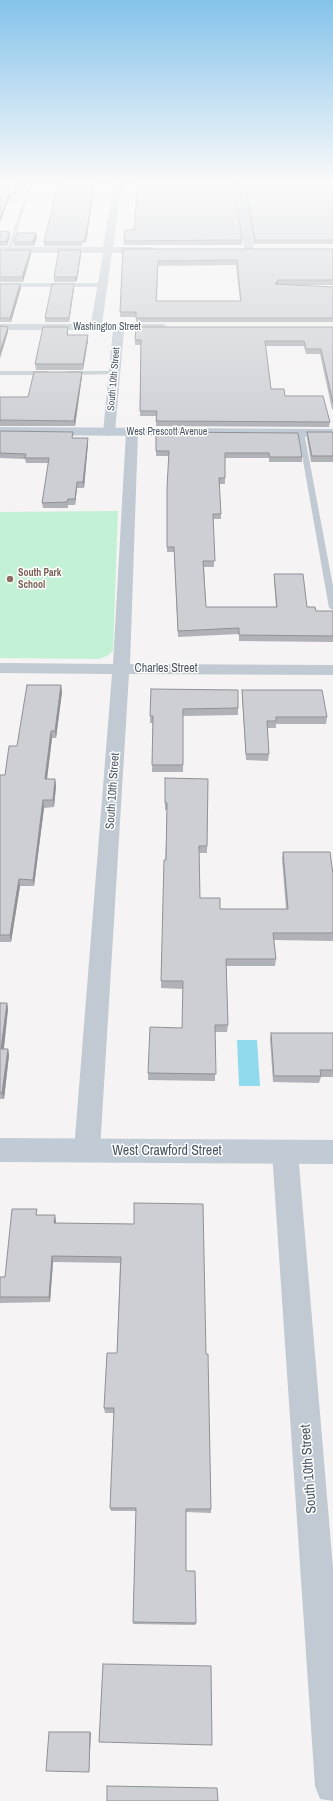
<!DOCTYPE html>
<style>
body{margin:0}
canvas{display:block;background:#f5f3f3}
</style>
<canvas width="333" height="1801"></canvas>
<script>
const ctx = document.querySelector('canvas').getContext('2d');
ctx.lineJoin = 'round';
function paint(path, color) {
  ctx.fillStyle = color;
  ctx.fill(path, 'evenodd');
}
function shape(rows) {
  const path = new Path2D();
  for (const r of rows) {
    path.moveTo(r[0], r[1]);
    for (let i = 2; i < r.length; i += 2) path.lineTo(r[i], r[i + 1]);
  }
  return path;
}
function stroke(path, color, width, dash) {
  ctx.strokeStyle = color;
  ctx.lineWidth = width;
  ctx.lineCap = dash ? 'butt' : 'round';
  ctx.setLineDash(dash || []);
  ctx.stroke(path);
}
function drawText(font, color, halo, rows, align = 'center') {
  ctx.font = font + ' "Archivo Narrow",sans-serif';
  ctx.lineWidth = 3;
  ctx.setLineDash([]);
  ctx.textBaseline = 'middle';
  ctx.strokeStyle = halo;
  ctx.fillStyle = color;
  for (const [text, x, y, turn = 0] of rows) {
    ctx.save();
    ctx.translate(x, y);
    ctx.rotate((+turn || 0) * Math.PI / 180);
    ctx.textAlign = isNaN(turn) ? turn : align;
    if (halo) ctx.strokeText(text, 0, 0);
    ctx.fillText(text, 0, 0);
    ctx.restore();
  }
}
paint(shape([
 [118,511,113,651,107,656,99,659,0,658,0,512]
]), '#c3f1d5');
paint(shape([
 [237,1040,257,1040,260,1086,239,1086]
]), '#90daee');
paint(shape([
 [29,182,33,182,11,250,7,251,29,182],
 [0,283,103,283,106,285,103,287,0,287,0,283],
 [0,371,47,371,50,373,47,375,0,375,0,371],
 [115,371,118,373,117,374,69,375,66,373,69,371,115,371],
 [301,430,304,432,333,586,333,610,329,608,298,432,301,430]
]), '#c1cad2');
paint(shape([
 [114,182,122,182,113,247,152,247,157,250,152,253,112,253,102,324,163,324,168,327,163,330,124,330,115,432,113,435,109,436,105,435,103,432,113,330,0,330,0,324,91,324,103,253,0,253,0,247,103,247,114,182],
 [235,182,243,182,254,249,249,252,244,249,235,182],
 [132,428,136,429,138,432,130,664,333,665,333,675,129,674,100,1150,96,1158,87,1162,78,1158,74,1150,112,674,0,673,0,663,113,664,126,432,128,429,132,428],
 [285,1140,294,1144,298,1152,333,1568,333,1801,320,1799,315,1786,272,1152,276,1144,285,1140]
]), '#c1cad2');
paint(shape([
 [0,427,333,429,333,437,0,435,0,427],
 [0,1138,333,1140,333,1164,0,1162,0,1138]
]), '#c1cbd6');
paint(shape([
 [0,182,20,182,14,197,10,197],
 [95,182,86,243,83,243,82,246,44,246,44,242,60,192],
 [243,182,333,182,333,244,254,244],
 [134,230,242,240,242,245,124,245,124,241],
 [0,231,10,236,7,246,0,246],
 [36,233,37,236,34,246,14,246,14,242],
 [123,249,333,249,333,285,278,285,333,287,333,322,136,322,136,317,120,317],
 [236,265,240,301,157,301,158,266],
 [0,250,31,254,23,282,0,282],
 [81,254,77,280,75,282,54,282,54,277],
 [0,284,20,284,21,288,11,322,0,322],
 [74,284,74,288,69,322,45,322,45,318],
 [68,327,68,335,88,335,88,340,83,370,36,370,35,364],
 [333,327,333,409,332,409,320,354,306,354,304,346,265,346,271,389,285,396,330,422,329,427,156,426,156,416,140,416,141,345,135,345,135,340],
 [82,376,75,426,0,426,0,397,28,397],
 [0,431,73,438,88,438,88,443,84,488,77,488,75,505,68,505,68,508,43,508,42,503,49,463,26,463,25,459,0,458],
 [156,432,302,457,302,462,269,462,269,458,225,458,225,484,219,484,221,514,221,519,213,519,214,567,204,567,206,607,276,607,274,580,274,574,307,607,316,611,333,611,333,642,239,641,239,634,178,637,174,552,167,552,167,488,169,456,156,456],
 [307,432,333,434,333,462,311,462,307,438],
 [61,685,62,692,56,738,52,738,47,779,55,779,56,786,54,807,44,808,34,886,20,886,11,942,0,942,0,775,5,775,17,746],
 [151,689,238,708,238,715,183,716,183,772,152,772,153,723,150,723],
 [242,690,327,717,326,724,276,724,276,728,267,728,269,754,268,761,246,760,242,697],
 [165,778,208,779,207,853,199,853,200,898,220,909,286,909,282,859,283,852,333,874,333,941,274,940,276,959,275,966,226,966,228,1025,227,1032,215,1032,215,1081,148,1080,148,1073,182,1028,183,989,161,988,167,810,165,810],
 [0,1003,7,1003,8,1009,4,1049,8,1049,9,1055,4,1099,0,1099],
 [271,1033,333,1033,333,1077,321,1077,319,1083,273,1082,270,1039],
 [38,1215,56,1221,56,1223,134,1224,206,1354,211,1509,211,1513,186,1512,186,1571,196,1623,195,1625,133,1624,133,1622,136,1511,111,1511,110,1508,114,1413,105,1413,104,1408,117,1353,120,1263,53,1262,50,1302,0,1303,0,1277,5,1277]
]), '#b0b2b7');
paint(shape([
 [18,182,20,182,14,197,14,193],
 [95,182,86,243,85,240],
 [10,193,10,197,0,223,0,218],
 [10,232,10,236,7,246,7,241],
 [36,233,37,236,34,246,33,242],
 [31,250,31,254,23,282,22,277],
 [81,250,81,254,77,280,75,282,75,277],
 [278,280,278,284,275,284],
 [20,284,21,288,11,322,10,318],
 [74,284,74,288,69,322,69,318],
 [8,327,8,332,0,358,0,352],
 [88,335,88,340,83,370,83,364],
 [82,372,82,376,75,426,74,421],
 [88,438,88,443,84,488,83,482],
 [77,482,77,488,75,505,75,499],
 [61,685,62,692,56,738,55,731],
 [51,731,52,738,46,786,45,779],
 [55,779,56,786,54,807,53,800],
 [43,800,44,808,34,886,33,880],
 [19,879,20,886,11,942,10,935],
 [7,1003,8,1009,3,1055,1,1049],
 [8,1049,9,1055,4,1099,2,1093],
 [55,1215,56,1221,55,1229,54,1223],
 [52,1256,53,1262,50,1302,49,1297],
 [90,1732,91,1733,89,1772]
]), '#909195');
const building = shape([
 [0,182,18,182,14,193,10,193,0,218,0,182],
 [63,182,95,182,85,240,83,240,82,242,44,242,56,192,60,192,63,182],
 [138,182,234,182,242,240,124,241,125,230,134,230,138,182],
 [244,182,333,182,333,240,255,240,244,182],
 [0,231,10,232,7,241,0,242,0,231],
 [17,233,36,233,33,242,14,242,17,233],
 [123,249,333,249,333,280,278,280,275,284,333,287,333,318,136,318,136,312,120,312,123,249],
 [237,260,241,301,156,301,158,261,237,260],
 [0,250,31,250,22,277,0,277,0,250],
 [59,250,81,250,77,276,75,277,54,277,59,250],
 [0,284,20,284,10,318,0,318,0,284],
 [52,284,74,284,69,318,45,318,52,284],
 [0,326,8,327,0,352,0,326],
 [43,327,68,327,67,335,88,335,83,364,35,364,43,327],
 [136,327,333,327,333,403,321,349,306,349,304,341,265,341,271,389,284,389,285,396,323,396,330,422,156,421,157,411,140,411,141,340,135,340,136,327],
 [34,372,82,372,74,421,0,420,0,397,28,397,34,372],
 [0,431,73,432,72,438,88,438,83,482,77,482,75,499,68,499,67,502,42,503,49,458,25,458,26,454,0,453,0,431],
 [156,432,298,433,302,457,270,457,269,453,225,453,225,478,219,478,221,514,213,514,215,561,203,561,206,607,277,607,274,574,303,574,307,607,315,607,316,611,333,611,333,636,239,635,239,628,178,631,174,547,167,547,167,488,169,451,156,451,156,432],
 [307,432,332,432,333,434,333,456,312,456,307,432],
 [27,685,61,685,55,731,51,731,45,779,55,779,53,800,43,800,33,880,19,879,10,935,0,935,0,775,5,775,9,746,17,746,27,685],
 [151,689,238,690,238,708,183,709,183,765,152,765,153,716,150,716,151,689],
 [242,690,322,690,327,717,276,717,276,721,267,721,269,754,246,754,242,690],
 [165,778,208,779,207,846,199,846,200,898,220,898,220,909,288,909,283,852,330,852,333,874,333,933,273,933,276,959,226,959,228,1025,215,1025,216,1074,148,1073,150,1027,182,1028,183,981,161,981,164,860,166,860,167,803,165,803,165,778],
 [0,1003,7,1003,1,1049,8,1049,2,1093,0,1093,0,1003],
 [271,1033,333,1033,333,1070,320,1070,321,1076,274,1076,271,1033],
 [134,1203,203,1204,206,1354,208,1354,211,1509,186,1509,186,1571,195,1571,196,1623,133,1622,136,1508,110,1508,114,1408,104,1408,107,1353,117,1353,121,1257,52,1256,49,1297,0,1297,0,1277,5,1277,12,1209,37,1209,36,1215,55,1215,54,1223,134,1224,134,1203],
 [103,1664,211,1666,212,1745,99,1742,103,1664],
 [49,1732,90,1732,89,1772,46,1771,49,1732],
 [107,1786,217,1788,218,1801,107,1801,107,1786]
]);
paint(building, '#cdcfd5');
stroke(building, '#909195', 1);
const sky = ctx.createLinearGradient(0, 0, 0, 434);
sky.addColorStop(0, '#85c3ea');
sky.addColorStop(0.42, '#fafafa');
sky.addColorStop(1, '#fafafa00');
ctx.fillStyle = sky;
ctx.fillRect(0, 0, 333, 434);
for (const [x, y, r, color] of [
 [10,579,4,"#8d6e63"]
]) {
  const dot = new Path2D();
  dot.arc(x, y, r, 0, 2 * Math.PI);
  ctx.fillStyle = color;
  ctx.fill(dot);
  stroke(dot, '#fff', 1.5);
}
drawText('10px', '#4a5661', '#fff', [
 ["Washington Street",107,327],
 ["South 10th Street",114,379,-85],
 ["West Prescott Avenue",167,432]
]);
drawText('bold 10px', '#785e54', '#fff', [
 ["South Park",18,573],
 ["School",18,585]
], 'left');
drawText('12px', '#4a5661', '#fff', [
 ["Charles Street",166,669],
 ["South 10th Street",113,791,-86]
]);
drawText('14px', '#4a5661', '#fff', [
 ["West Crawford Street",167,1151],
 ["South 10th Street",309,1469,-94]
]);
</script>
